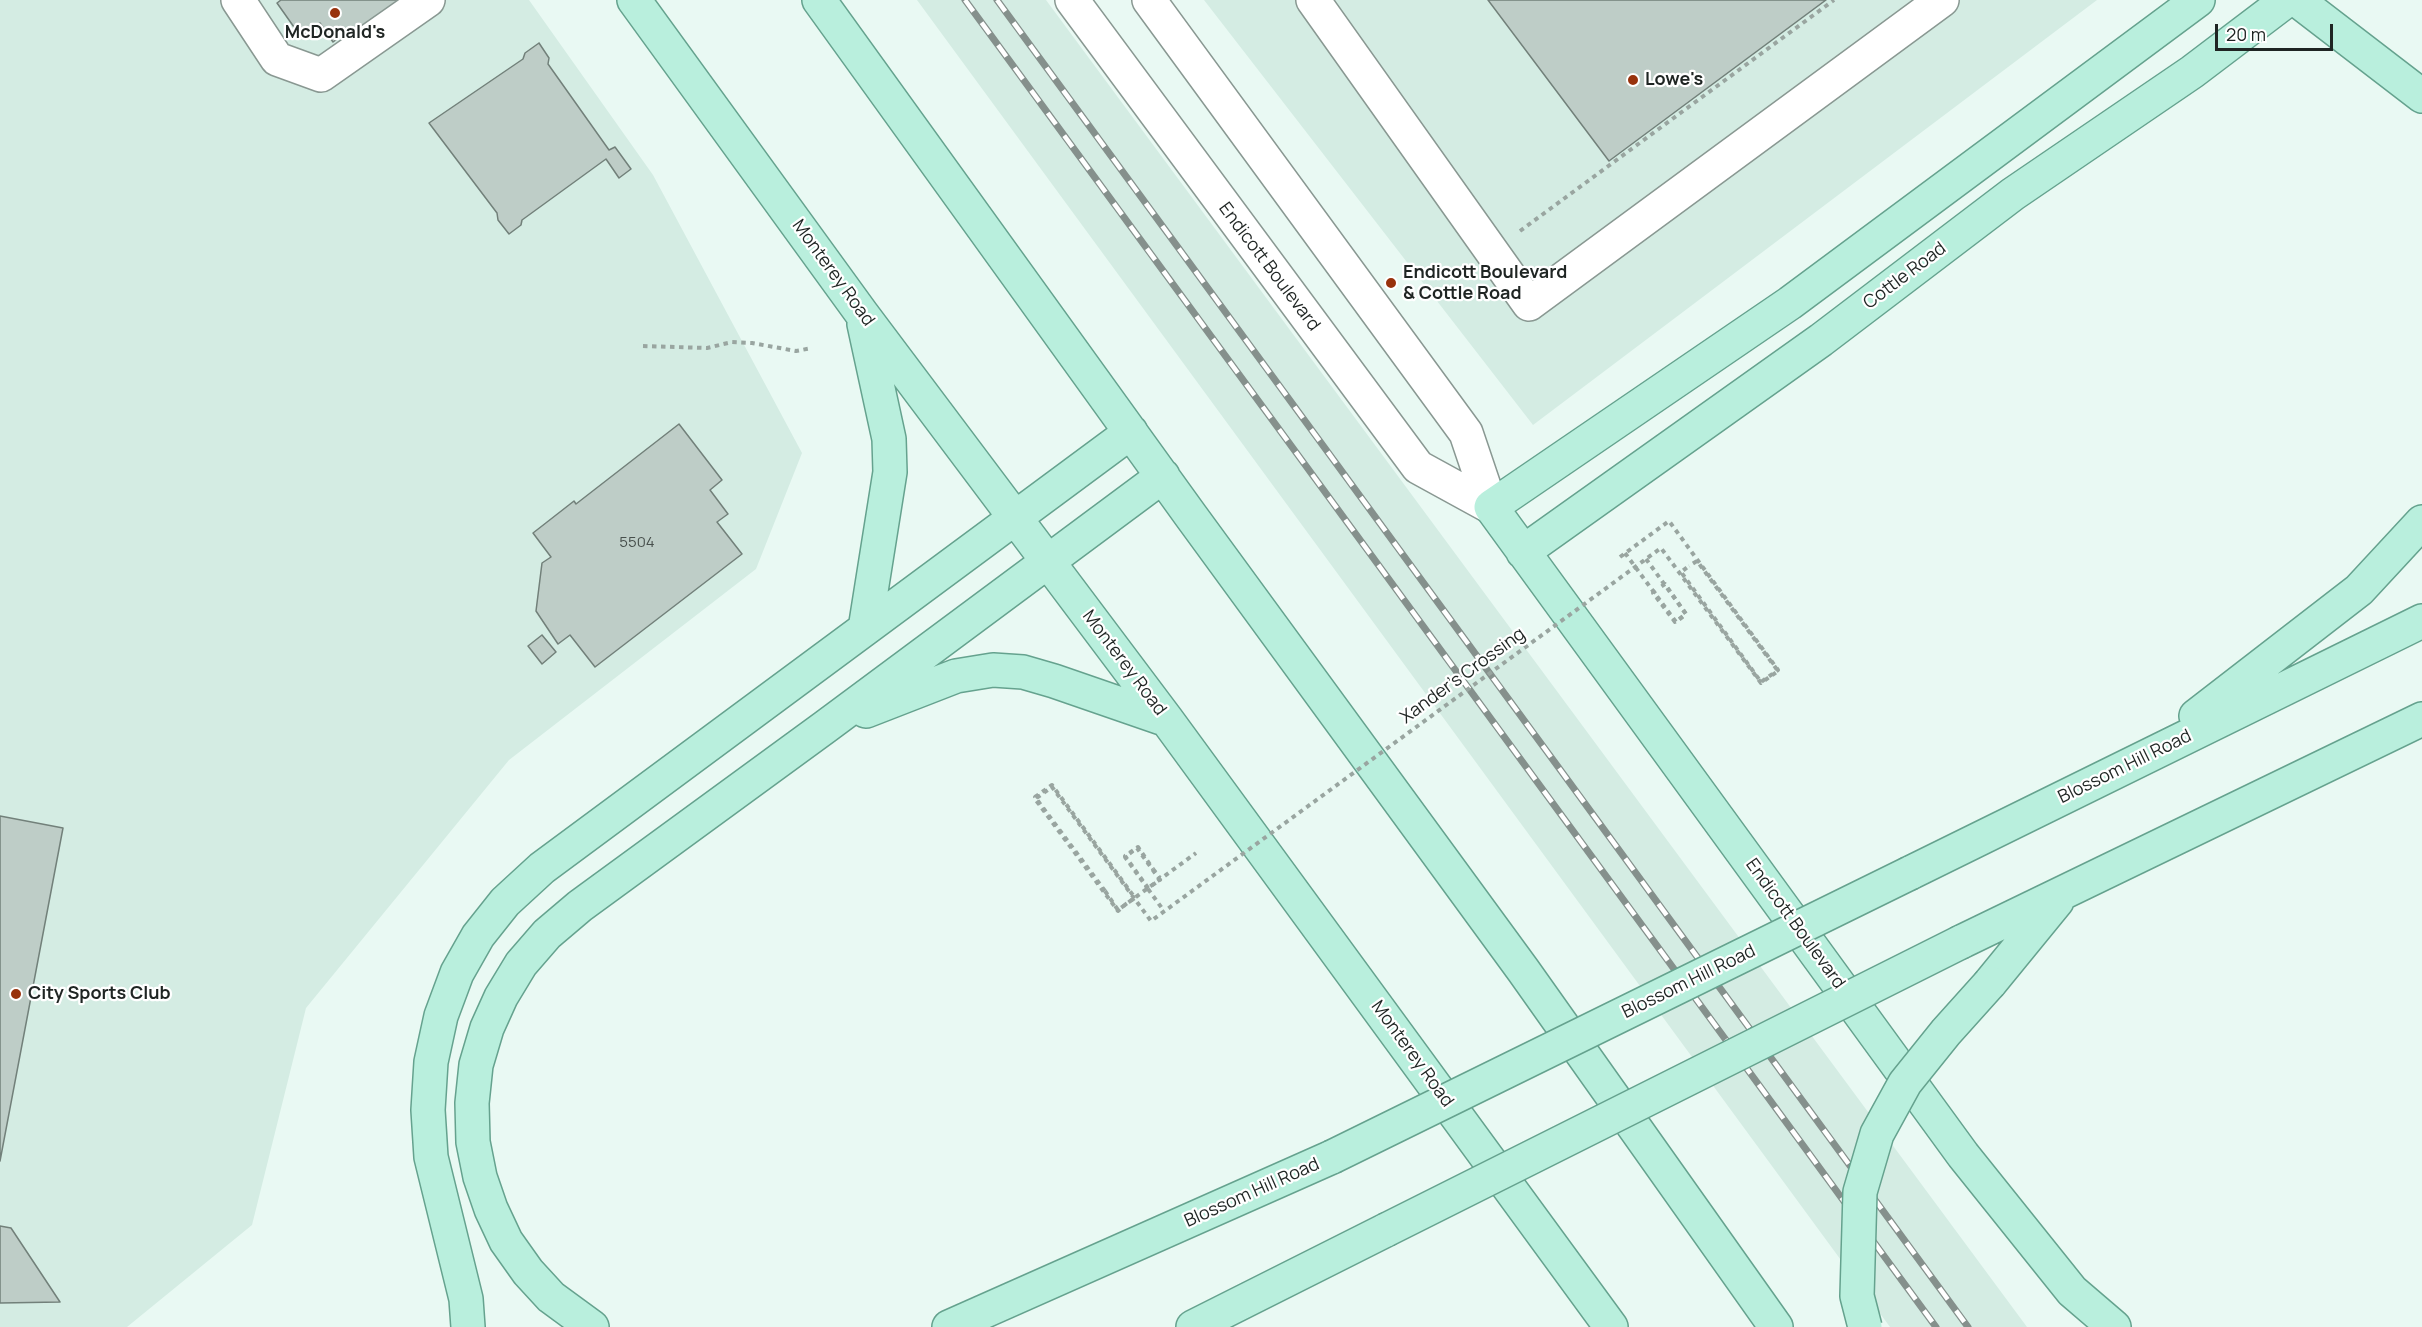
<!DOCTYPE html>
<meta charset="utf-8">
<style>
body{margin:0}
#map{position:relative;width:2422px;height:1327px;overflow:hidden;background:#e9f9f3;font-family:Manrope,sans-serif}
canvas{display:block}
.scale{position:absolute;left:2215px;top:24px;width:118px;height:27px;box-sizing:border-box;border:3px solid #1f2523;border-top:0;padding-left:8px;font-size:18px;line-height:21px;white-space:nowrap;color:#1f2523;-webkit-text-stroke:4px #fff;paint-order:stroke}
</style>
<div id="map">
<canvas width="2422" height="1327"></canvas>
<div class="scale">20 m</div>
</div>
<script>
const ctx = document.querySelector('canvas').getContext('2d');
ctx.lineJoin = 'round';
function paint(path, color) {
  ctx.fillStyle = color;
  ctx.fill(path, 'evenodd');
}
function shape(rows) {
  const path = new Path2D();
  for (const r of rows) {
    path.moveTo(r[0], r[1]);
    for (let i = 2; i < r.length; i += 2) path.lineTo(r[i], r[i + 1]);
  }
  return path;
}
function stroke(path, color, width, dash) {
  ctx.strokeStyle = color;
  ctx.lineWidth = width;
  ctx.lineCap = dash ? 'butt' : 'round';
  ctx.setLineDash(dash || []);
  ctx.stroke(path);
}
function drawText(font, color, halo, rows, align = 'center') {
  ctx.font = font + ' Manrope,sans-serif';
  ctx.lineWidth = 4.5;
  ctx.setLineDash([]);
  ctx.textBaseline = 'middle';
  ctx.strokeStyle = halo;
  ctx.fillStyle = color;
  for (const [text, x, y, turn = 0] of rows) {
    ctx.save();
    ctx.translate(x, y);
    ctx.rotate((+turn || 0) * Math.PI / 180);
    ctx.textAlign = isNaN(turn) ? turn : align;
    if (halo) ctx.strokeText(text, 0, 0);
    ctx.fillText(text, 0, 0);
    ctx.restore();
  }
}
paint(shape([
 [0,0,529,0,653,175,802,453,756,569,509,760,306,1008,252,1225,127,1327,0,1327],
 [917,0,1046,0,2027,1327,1890,1327],
 [1204,0,2097,0,1533,425]
]), '#d4ece3');
const building = shape([
 [281,0,405,0,349,40,344,34,333,42,320,23,301,37,277,3,281,0],
 [1488,0,1826,0,1609,161,1488,0],
 [539,43,549,58,548,64,609,150,615,147,631,169,619,178,606,159,522,220,521,225,509,234,498,220,497,213,429,123,523,59,525,53,539,43],
 [679,424,722,480,710,490,728,514,717,522,742,554,595,667,570,635,558,644,536,611,542,563,551,557,533,533,574,501,576,504,679,424],
 [542,635,556,652,542,664,528,646,542,635],
 [0,816,63,828,0,1161,0,816],
 [0,1226,11,1228,60,1302,0,1303,0,1226]
]);
paint(building, '#becdc7');
stroke(building, '#72807a', 1.5);
const minor = shape([
 [238,0,277,59,321,75,428,0],
 [1072,0,1418,467,1491,507],
 [1149,0,1466,433,1491,507],
 [1313,0,1529,304,1942,0]
]);
const major = shape([
 [634,0,862,314,1167,720,1611,1327],
 [819,0,1191,516,1523,970,1776,1327],
 [2297,0,2422,96],
 [864,324,889,439,890,472,865,629],
 [1523,552,1821,340,2013,194,2192,72,2287,0],
 [866,711,956,676,993,670,1023,672,1054,681,1167,720],
 [2196,716,2359,590,2422,522],
 [1910,873,2422,621],
 [1961,942,2422,719],
 [1990,983,2057,901],
 [468,1327,466,1299,431,1157,428,1110,431,1062,441,1016,457,973,478,936,505,902,542,868,1131,432],
 [592,1327,551,1297,528,1272,506,1241,491,1209,480,1177,473,1142,472,1103,476,1065,487,1028,501,997,521,964,547,934,580,906,825,727,1163,476],
 [949,1327,1332,1157],
 [1193,1327,1386,1230],
 [2114,1327,2072,1291,1963,1155,1491,507,1790,303,2198,0]
]);
stroke(minor, '#899892', 36);
stroke(major, '#65a28e', 36);
stroke(shape([
 [1520,231,1834,0],
 [643,346,707,348,732,342,752,343,796,351,812,348],
 [1625,553,1676,622,1686,614,1665,584,1659,588],
 [1620,557,1669,521,1778,670,1761,682,1681,572,1689,566],
 [1153,869,1160,878],
 [1148,889,1164,911],
 [1105,891,1118,910,1196,853]
]), '#99a5a0', 4, [4.5, 4.5]);
stroke(minor, '#fff', 33);
stroke(major, '#b9efdd', 33);
const rail = shape([
 [965,0,1936,1327],
 [997,0,1968,1327]
]);
stroke(rail, '#85908c', 7);
stroke(rail, '#fff', 4.5, [14]);
const majorBridge = shape([
 [1332,1157,1910,873],
 [1386,1230,1961,942],
 [1865,1327,1857,1296,1860,1192,1877,1134,1905,1083,1946,1032,1990,983]
]);
stroke(majorBridge, '#65a28e', 36, []);
stroke(shape([
 [1646,559,1686,614,1675,622,1653,593,1659,588],
 [1148,889,1125,857,1137,848,1160,880,1148,888,1125,856,1138,847,1153,869],
 [1105,891,1035,797,1052,785,1135,898,1126,904,1118,911,1035,799,1052,787,1151,921,1661,548,1761,683,1778,671,1697,561,1689,566]
]), '#99a5a0', 4, [4.5, 4.5]);
stroke(majorBridge, '#b9efdd', 33);
for (const [x, y, r, color] of [
 [335,13,6,"#98320c"],
 [1633,80,6,"#98320c"],
 [1391,283,6,"#98320c"],
 [16,994,6,"#98320c"]
]) {
  const dot = new Path2D();
  dot.arc(x, y, r, 0, 2 * Math.PI);
  ctx.fillStyle = color;
  ctx.fill(dot);
  stroke(dot, '#fff', 2);
}
drawText('15px', '#474f4c', null, [
 ["5504",637,543]
]);
drawText('bold 18px', '#1f2523', '#fff', [
 ["McDonald's",335,33,"center"],
 ["Lowe's",1645,80],
 ["Endicott Boulevard",1403,273],
 ["& Cottle Road",1403,294],
 ["City Sports Club",28,994]
], 'left');
drawText('18px', '#1f2523', '#fff', [
 ["Endicott Boulevard",1269,267,53],
 ["Monterey Road",833,273,54],
 ["Cottle Road",1905,276,-37],
 ["Monterey Road",1124,663,53],
 ["Xander’s Crossing",1463,676,-36],
 ["Blossom Hill Road",2125,767,-26],
 ["Endicott Boulevard",1795,924,54],
 ["Blossom Hill Road",1689,982,-26],
 ["Monterey Road",1412,1054,54],
 ["Blossom Hill Road",1252,1193,-24]
]);
</script>
